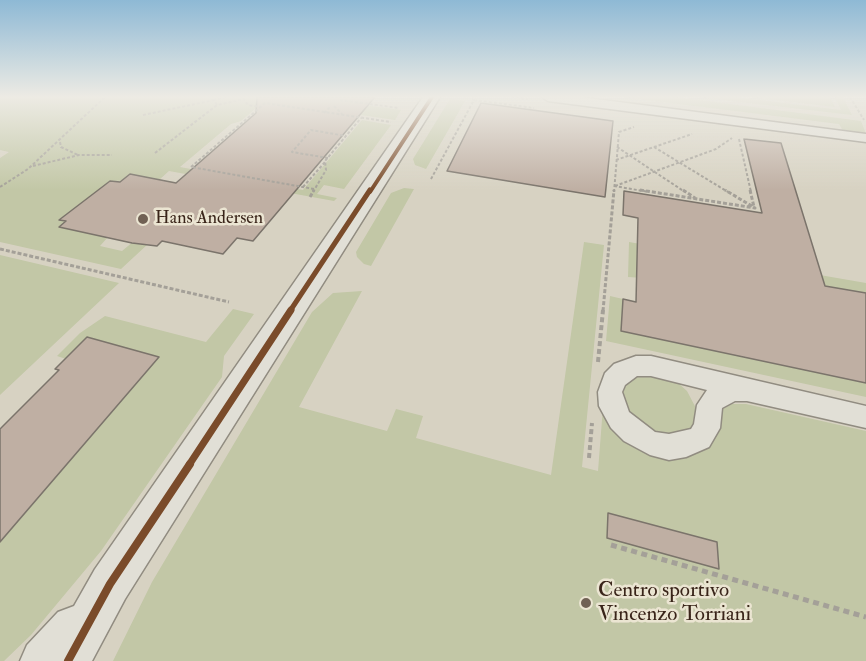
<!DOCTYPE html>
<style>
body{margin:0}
canvas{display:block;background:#d7d2c2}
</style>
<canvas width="866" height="661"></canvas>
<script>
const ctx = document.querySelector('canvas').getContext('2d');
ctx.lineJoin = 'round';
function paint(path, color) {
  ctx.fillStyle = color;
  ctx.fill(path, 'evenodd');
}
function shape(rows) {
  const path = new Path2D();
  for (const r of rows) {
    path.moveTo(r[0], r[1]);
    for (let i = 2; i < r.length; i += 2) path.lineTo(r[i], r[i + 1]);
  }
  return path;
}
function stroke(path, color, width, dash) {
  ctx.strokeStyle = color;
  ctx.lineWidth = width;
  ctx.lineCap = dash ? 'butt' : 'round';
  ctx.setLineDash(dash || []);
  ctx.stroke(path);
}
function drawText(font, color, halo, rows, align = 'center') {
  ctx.font = font + ' "IM FELL Double Pica",serif';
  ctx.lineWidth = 5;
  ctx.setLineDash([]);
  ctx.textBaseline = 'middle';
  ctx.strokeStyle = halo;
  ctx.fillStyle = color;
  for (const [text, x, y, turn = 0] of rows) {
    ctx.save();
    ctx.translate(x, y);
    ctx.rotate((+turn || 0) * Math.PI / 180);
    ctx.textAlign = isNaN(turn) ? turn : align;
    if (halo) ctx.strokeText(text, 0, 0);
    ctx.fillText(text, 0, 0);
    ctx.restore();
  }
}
paint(shape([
 [0,97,269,97,241,121,231,124,180,167,303,190,362,120,391,125,344,189,324,185,317,194,337,198,334,201,169,171,159,180,110,181,60,219,108,237,100,246,122,251,134,241,148,244,121,269,0,242,0,158,9,152,0,150],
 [623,97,676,97,861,121,866,134,843,131,839,124],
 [698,97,735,97,841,110,835,97,843,97,852,115],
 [751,97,830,97,835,107],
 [450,99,465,101,426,169,415,165,413,159],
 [345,102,401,110,395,120,347,113],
 [404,188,414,189,371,266,364,264,357,257,356,252,391,193],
 [584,242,604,245,582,467,598,471,603,407,649,451,718,418,723,409,732,404,746,404,866,431,866,661,113,661,152,582,312,312,333,293,362,291,299,407,387,431,396,409,423,416,416,438,551,475],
 [629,242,866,283,866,293,628,277],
 [0,255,119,283,0,395],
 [610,296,623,299,621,331,866,383,866,397,606,341],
 [233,309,254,314,224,356,222,377,101,551,31,635,4,661,0,661,0,542,158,358,66,359,57,356,80,333,105,316,206,342],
 [640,373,653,373,677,382,687,391,698,412,697,423,691,431,681,437,652,435,628,417,620,394,623,384]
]), '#c2c7a6');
const building = shape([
 [257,97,375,97,253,241,237,238,223,254,162,241,157,246,132,243,59,227,66,221,59,220,110,181,120,182,130,174,176,183,256,113,257,97],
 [481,103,613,121,605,197,447,171,481,103],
 [744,139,781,143,825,286,866,293,866,383,621,331,623,299,636,302,638,218,623,215,624,191,762,213,744,139],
 [87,337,159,357,0,542,0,429,59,370,55,369,87,337],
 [608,513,717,542,719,569,607,538,608,513]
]);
paint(building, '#bfafa3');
stroke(building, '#7b746b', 1.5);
const minor = shape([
 [542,97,580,97,866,134,866,142,548,101,542,97],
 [636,356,651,356,866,406,866,428,747,401,735,401,722,408,720,428,709,447,686,457,669,460,650,455,624,441,611,428,599,406,598,392,605,373,614,364,636,356],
 [637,376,651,376,707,390,697,405,694,424,691,429,669,434,655,432,629,412,622,392,625,385,637,376]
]);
const tertiary = shape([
 [423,97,440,97,125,599,92,661,20,661,27,645,58,612,74,606,95,569,423,97]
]);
stroke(minor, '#918c81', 3);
stroke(tertiary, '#918c81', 3);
stroke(shape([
 [226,97,214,100,217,105,244,99],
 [511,97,528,99],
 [850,97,864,120],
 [243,98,248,105,261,107],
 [340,100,399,108],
 [474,100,534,108],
 [334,106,342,114],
 [324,113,331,106],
 [143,115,214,100],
 [739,139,751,192],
 [60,142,61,147,78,155],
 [617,147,685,192],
 [654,147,728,192],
 [155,153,217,105],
 [328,158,292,152,311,130,346,136],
 [616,160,692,134],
 [33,166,79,155,112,155],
 [431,179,474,100,471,97],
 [614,186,649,192],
 [615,186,716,149,732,138],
 [0,187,28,169,105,97],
 [303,187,325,162],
 [314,189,191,167,265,103,391,122],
 [313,192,326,170,325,161,361,118],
 [614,192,619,132,634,127]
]), '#a4a098', 2, [3, 2]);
stroke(shape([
 [640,190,755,208,725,190],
 [683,190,695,198],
 [750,190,754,207],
 [310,197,314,190],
 [0,249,229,302],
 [603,311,614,190]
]), '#a4a098', 3, [4, 2]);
stroke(shape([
 [598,362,603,310],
 [589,458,592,423]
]), '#a4a098', 4, [5, 3]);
stroke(shape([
 [611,545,866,617]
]), '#a4a098', 5, [6, 4.5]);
paint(minor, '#e1dfd6');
paint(tertiary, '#e1dfd6');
stroke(shape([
 [370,192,432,97]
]), '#7a4b2a', 4);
stroke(shape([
 [290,311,370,190]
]), '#7a4b2a', 5);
stroke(shape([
 [189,465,291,310]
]), '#7a4b2a', 7);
stroke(shape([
 [68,661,110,584,190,464]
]), '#7a4b2a', 8);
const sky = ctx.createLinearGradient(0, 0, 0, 190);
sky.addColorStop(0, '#8eb9d5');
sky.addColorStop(0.51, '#edebe4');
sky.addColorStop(1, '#edebe400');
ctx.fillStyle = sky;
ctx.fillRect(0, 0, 866, 190);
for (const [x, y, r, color] of [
 [143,219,6,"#706154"],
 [586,603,6,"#706154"]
]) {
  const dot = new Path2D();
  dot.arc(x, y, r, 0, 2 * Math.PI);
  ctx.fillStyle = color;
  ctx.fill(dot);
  stroke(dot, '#ebe5d2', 2);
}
drawText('18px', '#392419', '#ebe5d2', [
 ["Hans Andersen",155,219]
], 'left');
drawText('21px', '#392419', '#ebe5d2', [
 ["Centro sportivo",598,591],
 ["Vincenzo Torriani",598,615]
], 'left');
</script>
